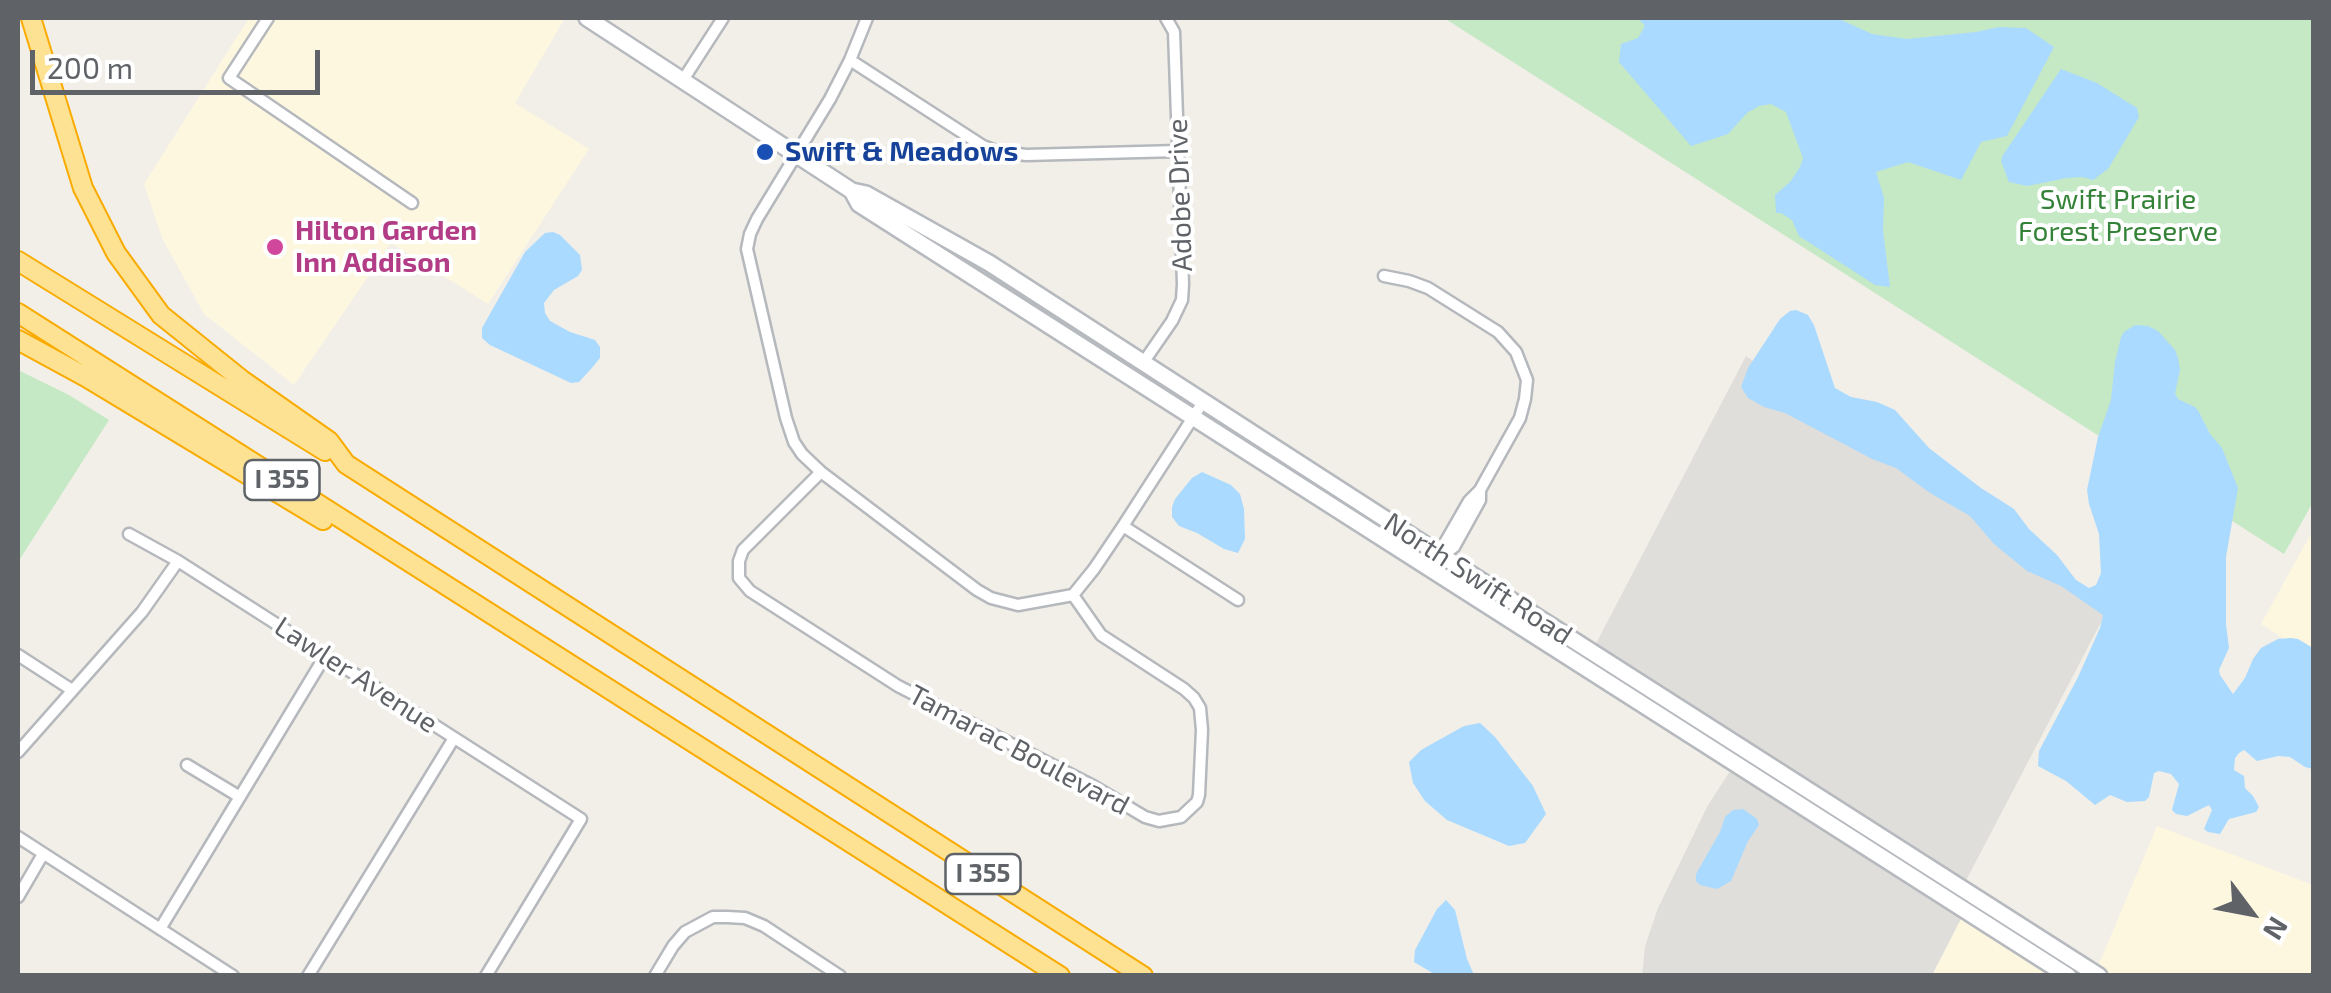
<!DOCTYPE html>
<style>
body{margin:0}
#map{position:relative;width:2331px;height:993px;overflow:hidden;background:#f1efe8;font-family:"Exo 2",sans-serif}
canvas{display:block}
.frame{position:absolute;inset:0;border:20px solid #5f6368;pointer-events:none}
.north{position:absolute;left:2201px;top:863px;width:100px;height:100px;-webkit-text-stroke:8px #fff;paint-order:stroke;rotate:122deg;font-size:28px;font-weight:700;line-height:40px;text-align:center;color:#5f6368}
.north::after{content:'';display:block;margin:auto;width:35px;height:45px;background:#5f6368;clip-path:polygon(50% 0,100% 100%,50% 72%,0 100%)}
.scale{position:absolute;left:30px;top:50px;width:290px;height:45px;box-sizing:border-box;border:5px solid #5f6368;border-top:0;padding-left:12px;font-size:30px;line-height:35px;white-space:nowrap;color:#5f6368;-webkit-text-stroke:8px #fff;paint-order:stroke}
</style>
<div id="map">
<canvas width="2331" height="993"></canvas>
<div class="frame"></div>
<div class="north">N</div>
<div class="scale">200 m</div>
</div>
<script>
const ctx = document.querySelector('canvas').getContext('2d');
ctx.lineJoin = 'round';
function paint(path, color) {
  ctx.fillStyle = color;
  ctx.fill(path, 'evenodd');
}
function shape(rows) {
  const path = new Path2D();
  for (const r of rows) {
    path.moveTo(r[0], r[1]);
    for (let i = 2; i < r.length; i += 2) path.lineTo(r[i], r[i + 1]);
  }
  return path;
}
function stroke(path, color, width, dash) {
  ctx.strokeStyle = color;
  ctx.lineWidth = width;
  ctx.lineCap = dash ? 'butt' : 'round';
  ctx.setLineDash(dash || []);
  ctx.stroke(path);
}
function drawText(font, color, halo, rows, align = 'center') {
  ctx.font = font + ' "Exo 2",sans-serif';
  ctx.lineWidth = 8;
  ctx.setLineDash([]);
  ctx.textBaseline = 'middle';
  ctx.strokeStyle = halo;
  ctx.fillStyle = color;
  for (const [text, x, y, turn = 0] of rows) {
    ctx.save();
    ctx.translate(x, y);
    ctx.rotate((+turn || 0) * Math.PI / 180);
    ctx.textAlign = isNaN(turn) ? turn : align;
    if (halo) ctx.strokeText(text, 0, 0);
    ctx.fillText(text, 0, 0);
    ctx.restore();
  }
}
paint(shape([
 [249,18,565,18,515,103,589,149,488,304,391,243,294,385,204,314,162,238,144,184],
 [2313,530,2313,658,2261,624],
 [2157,826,2313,885,2313,975,2094,976],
 [1965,911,2069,976,1932,976]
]), '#fef7e0');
paint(shape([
 [1746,356,2109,607,1959,894,1589,657],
 [1736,762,1965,911,1932,975,1642,976,1645,946,1658,908,1708,805]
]), '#e0deda');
paint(shape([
 [1444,18,2313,18,2313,502,2284,554],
 [18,370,69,395,109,420,18,562]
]), '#c5e8c5');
paint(shape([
 [1638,18,1837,18,1872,34,1907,39,1976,32,1999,27,2026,28,2054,47,2007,136,1981,142,1961,180,1908,162,1876,172,1884,198,1883,231,1890,287,1875,285,1799,236,1792,220,1781,213,1776,213,1775,195,1790,182,1800,167,1803,158,1786,112,1771,104,1759,106,1747,113,1728,134,1691,146,1619,62,1621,44,1638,38,1645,26],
 [2061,69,2097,83,2137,108,2139,117,2108,169,2093,180,2082,177,2067,178,2027,186,2009,182,2001,161,2003,155],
 [553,232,560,235,580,255,582,270,578,276,554,290,544,303,545,313,550,321,570,332,595,340,600,347,600,358,591,369,579,382,571,383,490,345,482,338,482,328,525,252,545,233],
 [1796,310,1808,315,1814,325,1835,388,1851,397,1877,402,1895,410,1929,448,1981,488,2014,509,2029,529,2057,555,2076,580,2089,588,2096,585,2101,573,2099,534,2089,504,2087,490,2098,437,2111,400,2115,362,2121,337,2124,332,2135,325,2148,326,2158,331,2175,350,2178,358,2180,370,2175,393,2178,399,2195,407,2199,412,2210,434,2222,448,2238,488,2226,557,2226,624,2229,648,2219,670,2220,675,2233,694,2245,678,2253,659,2261,648,2278,639,2291,638,2298,639,2313,648,2313,769,2305,767,2290,757,2278,756,2257,761,2244,750,2239,753,2235,758,2234,770,2244,776,2245,788,2253,796,2259,807,2256,812,2229,819,2220,834,2208,832,2204,829,2212,810,2209,805,2187,816,2176,814,2172,810,2179,784,2171,774,2159,771,2154,773,2149,797,2145,801,2127,802,2110,795,2095,805,2066,781,2038,766,2039,751,2078,677,2100,628,2103,615,2061,586,2027,571,1994,544,1970,516,1930,493,1896,468,1872,459,1785,413,1764,407,1748,398,1741,387,1748,368,1780,319,1790,311],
 [1202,472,1231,485,1240,494,1244,509,1245,539,1238,553,1224,549,1197,533,1179,526,1172,517,1172,507,1175,499,1192,478],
 [1480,723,1495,737,1533,786,1546,814,1525,843,1509,846,1447,820,1425,801,1413,783,1409,762,1421,750,1464,726],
 [1743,809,1757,819,1759,825,1748,841,1731,881,1717,889,1700,885,1696,881,1696,874,1720,832,1725,817,1733,810],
 [1446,900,1455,910,1467,959,1474,975,1436,975,1414,962,1415,950,1437,909]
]), '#aadaff');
const street = shape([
 [268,18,229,78,412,203],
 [867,18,850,60,830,99,757,219,750,234,747,249,786,418,794,442,802,454,821,472,977,590,991,598,1018,605,1073,595,1094,569,1123,526,1203,402],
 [850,60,983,146,996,151,1026,155,1178,151],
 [683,80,723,18],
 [1384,276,1409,281,1428,288,1498,332,1516,352,1527,380,1525,399,1520,418,1480,490,1469,501,1446,541,1439,561],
 [1143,363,1172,321,1182,300,1183,284,1174,32,1166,18],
 [821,472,743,550,739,561,739,578,750,591,898,686,1093,786,1145,817,1159,821,1181,817,1197,802,1199,795,1202,730,1200,708,1194,698,1184,689,1101,635,1073,595],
 [1123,526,1238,600],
 [129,534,178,561,581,819,486,976],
 [1443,555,1454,547,1480,500,1480,491],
 [18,655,72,690],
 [18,752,142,612,178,561],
 [187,765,240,797],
 [18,837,233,976],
 [18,897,43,854],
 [160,929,325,656],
 [308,976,454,738],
 [655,976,673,946,685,932,713,917,727,917,745,918,764,926,840,976]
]);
const secondary = shape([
 [587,18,852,191,866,194,989,263,1523,608,2099,976],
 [852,191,859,204,2068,976]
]);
const highway = shape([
 [31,18,83,188,116,253,161,315,242,380,329,441,346,464,1143,976],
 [18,261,325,451],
 [18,313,1060,976],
 [18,340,86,377,323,520]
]);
stroke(street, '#b5b8bc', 15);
stroke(secondary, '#b6babf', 20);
stroke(highway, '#f9ab00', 22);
stroke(street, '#fff', 10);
stroke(secondary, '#fff', 15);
stroke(highway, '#fde293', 18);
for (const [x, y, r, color] of [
 [765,152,10,"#1a4fb4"],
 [275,247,10,"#d1479c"]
]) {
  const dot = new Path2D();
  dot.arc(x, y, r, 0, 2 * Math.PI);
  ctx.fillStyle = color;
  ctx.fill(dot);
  stroke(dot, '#fff', 4);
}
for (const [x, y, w] of [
 [282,480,75],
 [983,874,75]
]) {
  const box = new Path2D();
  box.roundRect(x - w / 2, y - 20, w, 40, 8);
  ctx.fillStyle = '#fff';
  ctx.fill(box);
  stroke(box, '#5f6368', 2.5);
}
drawText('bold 25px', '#5f6368', null, [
 ["I 355",282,480],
 ["I 355",983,874]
]);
drawText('bold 28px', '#164399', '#fff', [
 ["Swift & Meadows",785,152]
], 'left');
drawText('28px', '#5f6368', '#fff', [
 ["Adobe Drive",1180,195,-92],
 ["North Swift Road",1478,579,33],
 ["Lawler Avenue",356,675,33],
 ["Tamarac Boulevard",1019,750,28]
]);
drawText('28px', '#348238', '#fff', [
 ["Swift Prairie",2118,200],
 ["Forest Preserve",2118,232]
]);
drawText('bold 28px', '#b23c85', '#fff', [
 ["Hilton Garden",295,231],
 ["Inn Addison",295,263]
], 'left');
</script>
